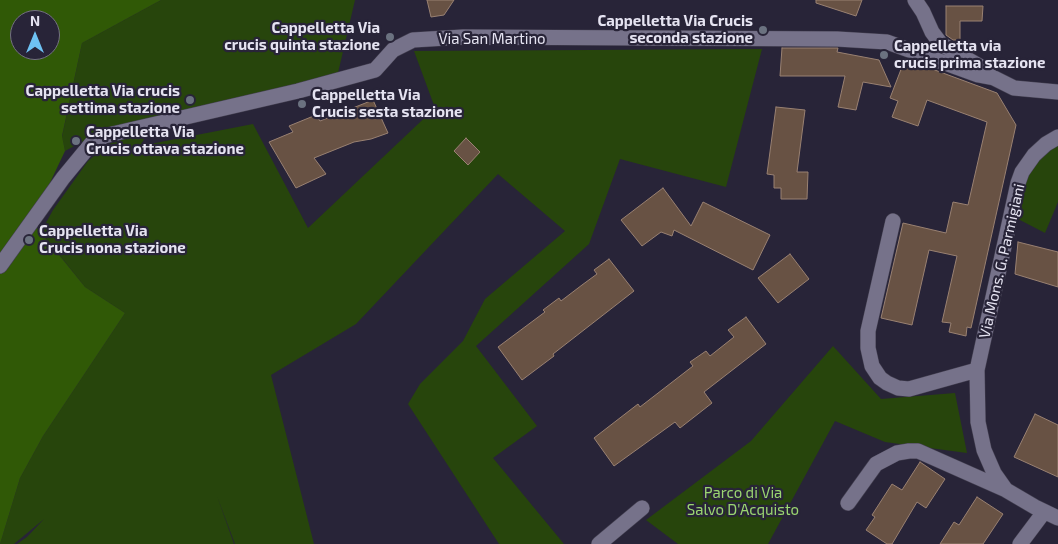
<!DOCTYPE html>
<style>
body{margin:0}
#map{position:relative;width:1058px;height:544px;overflow:hidden;background:#282438;font-family:"Exo 2",sans-serif}
canvas{display:block}
.north{position:absolute;left:10px;top:10px;width:50px;height:50px;box-sizing:border-box;background:#282438;border:1px solid #747082;border-radius:50%;rotate:0deg;font-size:14px;font-weight:700;line-height:20px;text-align:center;color:#e5e3f1}
.north::after{content:'';display:block;margin:auto;width:18px;height:22px;background:#6ec2f3;clip-path:polygon(50% 0,100% 100%,50% 72%,0 100%)}
</style>
<div id="map">
<canvas width="1058" height="544"></canvas>
<div class="north">N</div>
</div>
<script>
const ctx = document.querySelector('canvas').getContext('2d');
ctx.lineJoin = 'round';
function paint(path, color) {
  ctx.fillStyle = color;
  ctx.fill(path, 'evenodd');
}
function shape(rows) {
  const path = new Path2D();
  for (const r of rows) {
    path.moveTo(r[0], r[1]);
    for (let i = 2; i < r.length; i += 2) path.lineTo(r[i], r[i + 1]);
  }
  return path;
}
function stroke(path, color, width, dash) {
  ctx.strokeStyle = color;
  ctx.lineWidth = width;
  ctx.lineCap = dash ? 'butt' : 'round';
  ctx.setLineDash(dash || []);
  ctx.stroke(path);
}
function drawText(font, color, halo, rows, align = 'center') {
  ctx.font = font + ' "Exo 2",sans-serif';
  ctx.lineWidth = 4.5;
  ctx.setLineDash([]);
  ctx.textBaseline = 'middle';
  ctx.strokeStyle = halo;
  ctx.fillStyle = color;
  for (const [text, x, y, turn = 0] of rows) {
    ctx.save();
    ctx.translate(x, y);
    ctx.rotate((+turn || 0) * Math.PI / 180);
    ctx.textAlign = isNaN(turn) ? turn : align;
    if (halo) ctx.strokeText(text, 0, 0);
    ctx.fillText(text, 0, 0);
    ctx.restore();
  }
}
paint(shape([
 [161,0,355,0,338,73,305,83,97,134,65,151,62,137,82,43],
 [762,49,726,187,620,159,589,244,476,346,537,426,493,458,564,544,499,544,408,404,420,384,463,341,485,299,565,231,498,174,356,324,271,375,314,544,235,544,217,496,234,544,17,544,27,537,44,519,14,544,0,544,20,478,43,436,125,313,85,287,41,232,53,210,88,161,109,144,149,131,140,146,253,124,308,228,435,108,414,51],
 [1058,137,1058,202,1045,233,1018,219,1021,175],
 [833,346,881,399,955,393,967,453,885,442,835,421,768,544,678,544,646,520,751,441]
]), '#27450c');
paint(shape([
 [0,0,161,0,82,43,62,136,65,151,38,208,34,224,85,287,125,313,43,436,20,478,0,544],
 [20,20,50,20,50,50,20,50]
]), '#305906');
const building = shape([
 [427,0,454,0,444,15,431,17,427,0],
 [816,0,862,0,856,16,816,3,816,0],
 [946,6,983,6,982,21,960,21,960,40,953,40,946,35,946,6],
 [782,48,838,48,837,52,879,60,891,87,863,82,856,110,838,107,845,76,780,76,782,48],
 [905,59,997,93,1016,125,971,328,967,327,966,336,949,332,951,323,942,322,957,256,929,250,912,325,881,318,903,223,946,233,953,202,968,205,987,122,927,100,918,126,892,117,898,101,890,98,905,59],
 [373,100,388,133,371,139,354,142,314,158,326,174,296,188,269,142,293,132,289,126,316,115,320,121,373,100],
 [776,107,805,110,797,172,808,172,807,199,781,199,781,188,774,188,774,175,767,174,776,107],
 [466,138,480,152,468,165,454,151,466,138],
 [663,188,691,226,703,202,770,235,753,270,674,230,672,236,661,232,642,246,621,220,663,188],
 [1018,242,1058,252,1058,287,1015,274,1018,242],
 [790,254,809,279,778,303,758,278,790,254],
 [609,259,634,291,553,354,554,356,522,380,498,347,545,312,543,310,559,298,561,301,582,285,597,274,594,270,609,259],
 [746,317,766,344,704,392,712,403,680,428,675,422,614,466,594,438,638,404,640,407,693,366,690,362,706,351,710,356,734,337,728,330,746,317],
 [1035,414,1058,425,1058,477,1014,457,1035,414],
 [920,462,945,479,926,508,917,502,892,544,887,544,866,530,875,517,872,515,892,484,902,490,920,462],
 [977,497,1003,514,983,544,940,544,954,522,959,525,977,497]
]);
paint(building, '#685244');
stroke(building, '#998172', 1);
const minor = shape([
 [915,0,923,12,932,32,941,44,981,67,989,74],
 [893,221,868,331,868,348,872,366,880,378,887,383,898,388,909,389,977,370],
 [0,266,63,178,91,144,104,136,298,91,375,70,393,50,413,40,463,37,837,39,887,42,978,75,994,78,1014,88,1058,92],
 [1006,490,994,473,984,450,978,422,977,370,1018,183,1022,172,1034,155,1046,144,1058,137],
 [848,503,876,464,897,453,909,451,918,451,1006,490,1035,507,1058,518],
 [599,544,642,508],
 [1020,544,1044,512]
]);
stroke(minor, '#444051', 16);
stroke(minor, '#76728a', 15);
for (const [x, y, r, color] of [
 [763,30,5,"#6b7280"],
 [390,37,5,"#6b7280"],
 [884,55,5,"#6b7280"],
 [190,100,5,"#6b7280"],
 [302,104,5,"#6b7280"],
 [76,141,5,"#6b7280"],
 [29,240,5,"#6b7280"]
]) {
  const dot = new Path2D();
  dot.arc(x, y, r, 0, 2 * Math.PI);
  ctx.fillStyle = color;
  ctx.fill(dot);
  stroke(dot, '#282438', 2);
}
drawText('bold 15px', '#e5e3f1', '#282438', [
 ["Cappelletta Via Crucis",753,21,"right"],
 ["seconda stazione",753,38,"right"],
 ["Cappelletta Via",380,28,"right"],
 ["crucis quinta stazione",380,45,"right"],
 ["Cappelletta via",894,46],
 ["crucis prima stazione",894,63],
 ["Cappelletta Via crucis",180,91,"right"],
 ["settima stazione",180,108,"right"],
 ["Cappelletta Via",312,95],
 ["Crucis sesta stazione",312,112],
 ["Cappelletta Via",86,132],
 ["Crucis ottava stazione",86,149],
 ["Cappelletta Via",39,231],
 ["Crucis nona stazione",39,248]
], 'left');
drawText('15px', '#e5e3f1', '#282438', [
 ["Via San Martino",492,39],
 ["Via Mons. G. Parmigiani",1002,261,-77]
]);
drawText('15px', '#9bd671', '#282438', [
 ["Parco di Via",743,493],
 ["Salvo D'Acquisto",743,510]
]);
</script>
